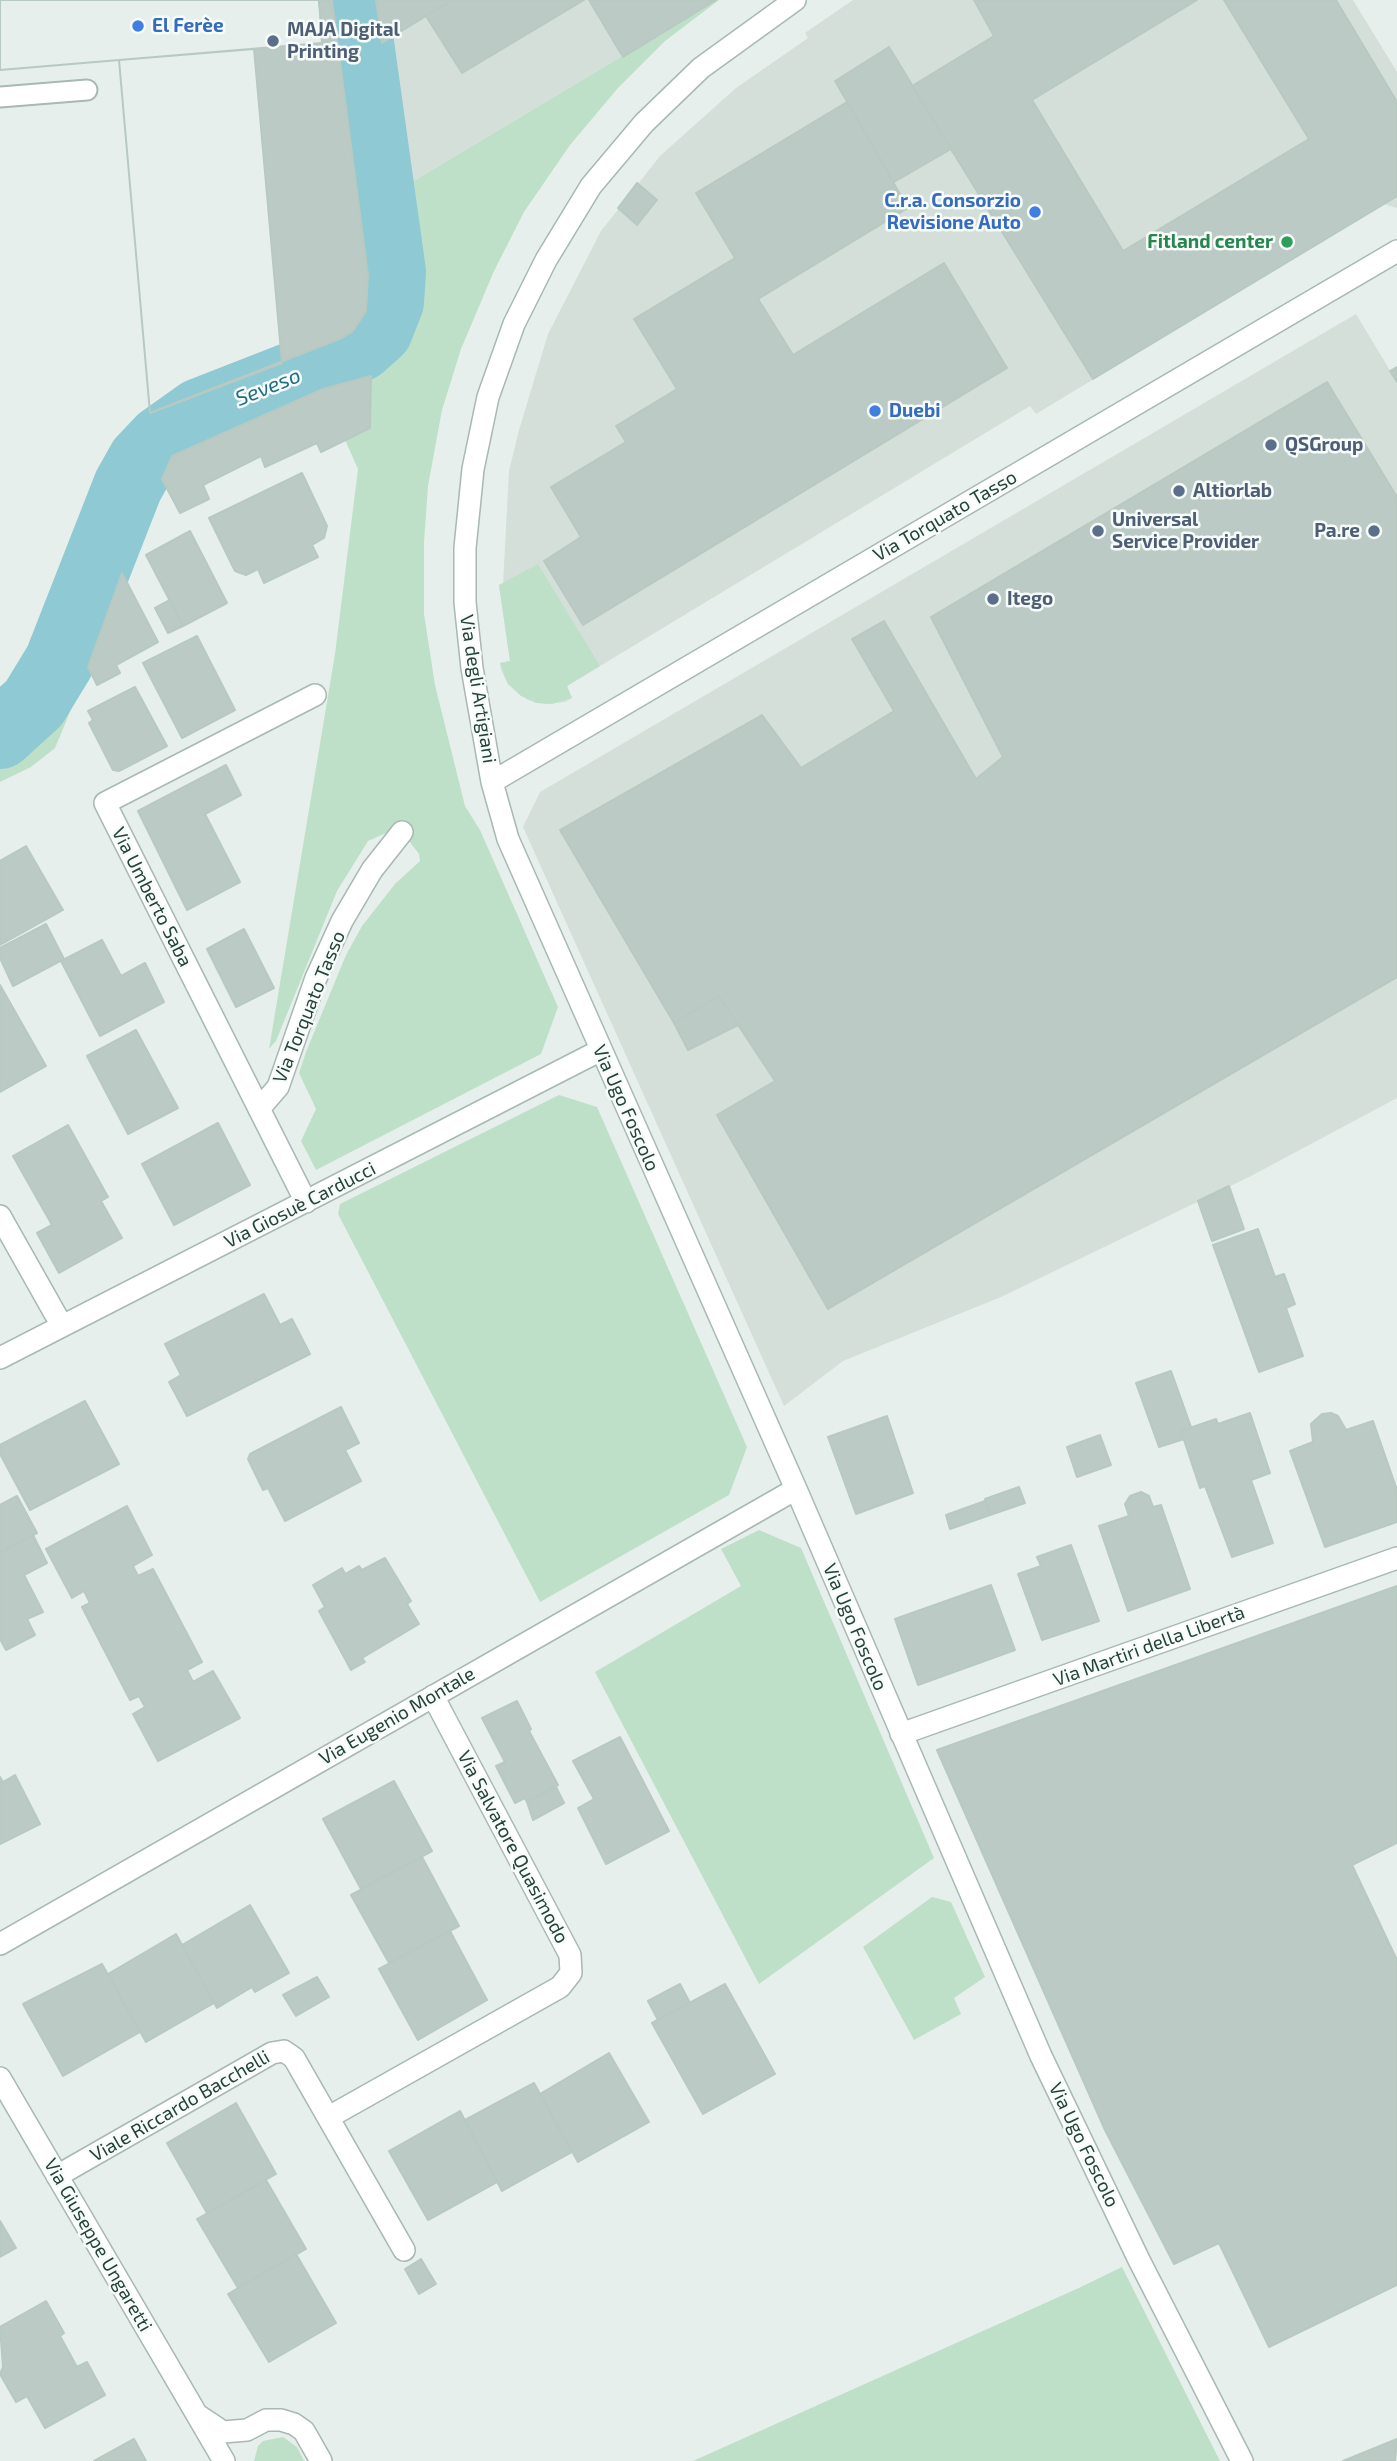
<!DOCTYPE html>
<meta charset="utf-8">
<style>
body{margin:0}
canvas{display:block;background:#e6efeb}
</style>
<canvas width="1397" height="2461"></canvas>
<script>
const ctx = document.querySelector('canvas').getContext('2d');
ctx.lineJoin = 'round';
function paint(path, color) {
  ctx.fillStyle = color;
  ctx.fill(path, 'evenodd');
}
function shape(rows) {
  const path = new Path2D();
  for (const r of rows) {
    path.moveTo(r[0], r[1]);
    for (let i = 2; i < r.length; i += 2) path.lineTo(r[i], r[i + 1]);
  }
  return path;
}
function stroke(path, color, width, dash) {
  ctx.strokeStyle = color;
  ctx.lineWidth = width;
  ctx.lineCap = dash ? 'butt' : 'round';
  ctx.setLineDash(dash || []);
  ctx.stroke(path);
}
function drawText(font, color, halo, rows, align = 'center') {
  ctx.font = font + ' "Exo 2",sans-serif';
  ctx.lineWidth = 5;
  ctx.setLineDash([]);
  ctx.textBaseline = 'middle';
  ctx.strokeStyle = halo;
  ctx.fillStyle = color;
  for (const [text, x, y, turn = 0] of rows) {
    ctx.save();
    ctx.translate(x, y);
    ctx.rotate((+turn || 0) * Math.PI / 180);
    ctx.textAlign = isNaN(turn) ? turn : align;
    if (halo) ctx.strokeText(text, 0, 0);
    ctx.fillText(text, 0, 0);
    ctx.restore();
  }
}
paint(shape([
 [376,0,716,0,402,188],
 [853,0,1353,0,1397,72,1397,208,1384,204,1036,414,1030,406,567,686,572,698,565,702,545,704,528,700,508,684,501,670,500,663,510,661,499,585,503,584,509,471,519,430,548,334,601,231,660,156,736,88,808,38,805,33],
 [1356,314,1397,382,1397,1098,1251,1176,1001,1297,843,1361,784,1406,523,827,540,792]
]), '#d4dfda');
paint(shape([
 [716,0,719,0,665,41,618,88,570,145,524,212,494,271,461,349,442,410,428,486,424,542,424,614,435,685,465,806,480,830,558,1007,541,1054,316,1170,301,1141,316,1109,299,1073,306,1052,346,955,362,926,395,884,420,861,419,854,403,833,395,829,368,841,337,891,276,1041,269,1049,335,654,358,469,345,440,370,427,371,377,323,389,384,366,399,354,410,329,416,295,413,241,402,188],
 [538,564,600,666,567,686,572,698,552,704,536,703,521,696,508,684,500,663,510,661,499,585],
 [88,669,55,748,31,767,0,782,0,769,22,757,50,735,68,713],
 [559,1095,597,1107,747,1447,729,1495,540,1602,338,1214,340,1204],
 [759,1530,801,1548,934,1858,759,1984,595,1672,741,1586,721,1549],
 [932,1897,951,1902,985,1977,954,1998,961,2014,914,2040,863,1947],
 [1122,2267,1220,2461,693,2461,1081,2287],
 [283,2437,297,2447,304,2461,254,2461,258,2446,263,2441]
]), '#bfe0c8');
stroke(shape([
 [0,734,34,703,59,662,128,486,142,461,162,440,200,413,328,363,360,346,378,330,389,302,391,272,353,0]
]), '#8ec9d4', 70);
const building = shape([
 [0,0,319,0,322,43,0,70,0,0],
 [0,0,332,0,368,275,366,311,353,331,342,338,150,413,119,60,0,70,0,0],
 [376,0,452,0,382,43,376,0],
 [452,0,584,0,462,73,426,16,452,0],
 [589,0,716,0,623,57,589,0],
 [974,0,1197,0,1032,100,1123,251,1309,139,1224,0,1336,0,1397,102,1397,196,1093,379,912,86,994,36,974,0],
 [889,47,951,149,894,182,835,81,889,47],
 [254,49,282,363,150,413,119,60,254,49],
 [847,102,908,208,758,299,793,355,944,263,1007,368,583,625,544,561,581,537,551,487,626,442,616,426,677,389,634,319,735,258,696,193,847,102],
 [637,183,657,200,637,225,618,208,637,183],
 [1397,367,1397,382,1390,371,1397,367],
 [371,376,370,428,321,452,317,443,265,467,261,456,203,485,209,499,180,513,162,479,172,456,323,389,371,376],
 [1327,382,1397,497,1397,977,828,1309,717,1115,775,1081,719,996,674,1023,560,830,762,715,801,768,894,711,852,639,884,621,976,779,1003,757,931,617,1327,382],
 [302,473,327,526,324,538,312,545,318,557,264,583,258,569,246,575,235,571,209,518,302,473],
 [190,531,227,603,183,626,146,555,190,531],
 [122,573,158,642,116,665,120,673,97,685,88,667,122,573],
 [170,600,183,626,168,633,155,608,170,600],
 [197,636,235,710,182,738,143,663,197,636],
 [135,687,167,746,119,771,113,770,89,723,93,720,88,711,135,687],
 [226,765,241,795,205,814,240,882,187,910,138,811,226,765],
 [26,846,63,910,0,945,0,861,26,846],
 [46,924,64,959,13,986,0,958,0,948,46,924],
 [244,929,274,988,236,1007,207,949,244,929],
 [102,940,121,976,145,963,164,1002,100,1036,61,961,102,940],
 [0,985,46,1066,0,1092,0,985],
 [719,996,738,1025,688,1050,674,1023,719,996],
 [136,1030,178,1108,128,1134,87,1056,136,1030],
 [218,1123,250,1185,174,1225,142,1164,218,1123],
 [68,1125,108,1197,101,1201,122,1238,59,1273,37,1233,52,1225,13,1156,68,1125],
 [1229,1186,1244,1229,1212,1241,1198,1201,1229,1186],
 [1258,1229,1275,1277,1284,1274,1295,1304,1286,1308,1303,1356,1259,1372,1213,1245,1258,1229],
 [264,1294,280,1325,292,1319,310,1354,187,1416,169,1382,181,1375,165,1344,264,1294],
 [1171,1371,1191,1427,1181,1431,1184,1439,1159,1447,1136,1383,1171,1371],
 [85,1401,119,1464,30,1510,0,1454,0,1445,85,1401],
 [341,1407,359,1443,345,1450,361,1481,285,1521,268,1488,263,1490,248,1459,250,1454,341,1407],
 [1250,1413,1270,1473,1251,1480,1273,1543,1232,1557,1205,1486,1200,1488,1181,1431,1216,1419,1218,1424,1250,1413],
 [1331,1413,1338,1416,1346,1430,1373,1421,1397,1490,1397,1522,1325,1547,1290,1451,1313,1442,1311,1424,1322,1414,1331,1413],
 [887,1416,913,1493,856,1514,828,1437,887,1416],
 [1100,1435,1111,1465,1077,1477,1067,1447,1100,1435],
 [1019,1487,1025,1503,990,1515,985,1499,1019,1487],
 [1141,1492,1149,1496,1153,1507,1161,1505,1190,1589,1128,1611,1099,1526,1129,1516,1125,1504,1130,1496,1141,1492],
 [17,1496,37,1533,0,1552,0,1505,17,1496],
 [985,1501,990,1515,950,1529,946,1515,985,1501],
 [127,1506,152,1555,133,1566,138,1576,153,1569,202,1662,187,1670,193,1682,213,1671,240,1718,158,1761,133,1714,145,1707,139,1696,130,1700,82,1607,90,1603,84,1591,72,1598,46,1549,127,1506],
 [33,1535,47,1563,24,1575,43,1612,27,1619,35,1635,6,1650,0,1639,0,1552,33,1535],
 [1071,1545,1099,1621,1042,1640,1018,1574,1041,1566,1037,1557,1071,1545],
 [385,1558,411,1601,407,1604,419,1624,362,1658,365,1662,351,1670,319,1611,325,1607,313,1585,342,1568,345,1574,359,1566,362,1570,385,1558],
 [991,1585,1015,1650,918,1685,895,1619,991,1585],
 [1397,1586,1397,1843,1352,1865,1397,1960,1397,2285,1269,2347,1219,2243,1174,2264,1105,2130,937,1750,1397,1586],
 [517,1701,531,1729,529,1731,558,1785,527,1802,525,1798,515,1803,496,1766,505,1762,482,1718,517,1701],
 [620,1737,669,1831,606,1864,578,1808,594,1799,573,1761,620,1737],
 [15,1775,40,1824,0,1844,0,1777,3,1782,15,1775],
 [394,1781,432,1851,361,1889,323,1819,394,1781],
 [556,1787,564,1803,533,1820,527,1802,556,1787],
 [422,1857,459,1926,389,1963,351,1895,422,1857],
 [250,1905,289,1973,255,1992,252,1987,217,2008,182,1945,250,1905],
 [450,1931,487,2000,418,2040,379,1969,450,1931],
 [176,1934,214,2003,146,2042,108,1974,176,1934],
 [102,1964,140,2032,63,2076,23,2004,102,1964],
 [317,1977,329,1997,296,2016,283,1995,317,1977],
 [680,1984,690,2003,658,2020,648,2001,680,1984],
 [725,1984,775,2074,703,2114,652,2023,725,1984],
 [609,2053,649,2122,578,2162,540,2094,609,2053],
 [534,2083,572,2152,502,2191,465,2120,534,2083],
 [236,2103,276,2174,207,2213,167,2143,236,2103],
 [460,2111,497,2182,428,2220,389,2151,460,2111],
 [266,2180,306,2249,238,2288,197,2219,266,2180],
 [0,2221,16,2248,0,2257,0,2221],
 [296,2254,336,2323,269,2362,228,2294,296,2254],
 [421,2259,436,2284,419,2294,405,2269,421,2259],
 [46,2301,64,2333,60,2336,77,2367,87,2362,105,2395,45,2428,27,2396,16,2402,0,2374,3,2367,0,2327,46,2301],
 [134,2439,146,2461,94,2461,134,2439],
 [1397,2439,1395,2461,1343,2461,1397,2439]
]);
paint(building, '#bbcac4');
stroke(building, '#b8c9c2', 2);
const lane = shape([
 [0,97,87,90]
]);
const street = shape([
 [795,0,701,68,644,123,591,186,546,260,514,324,488,397,473,469,465,548,465,602,472,668,492,782,508,839,796,1489,1041,2056,1139,2260,1242,2461],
 [492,782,1397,251],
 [259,1109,278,1087,316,978,342,921,372,870,402,832],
 [306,1202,105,803,315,695],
 [0,1216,62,1326],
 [0,1358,601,1050],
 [901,1734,1397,1558],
 [0,1944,796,1489],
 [0,2078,224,2461],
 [329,2117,560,1987,571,1973,570,1955,433,1696],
 [57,2176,272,2053,284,2051,294,2058,404,2250],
 [199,2416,223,2432,247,2430,266,2420,281,2420,294,2424,304,2431,321,2461]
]);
stroke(lane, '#a8b8b2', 23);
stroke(street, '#a8b8b2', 24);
stroke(lane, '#fff', 19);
stroke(street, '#fff', 21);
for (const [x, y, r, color] of [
 [138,26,7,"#3f7fe0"],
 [273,41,7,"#5c6f8a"],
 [1035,212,7,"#3f7fe0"],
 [1287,242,7,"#2e9e5b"],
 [875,411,7,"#3f7fe0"],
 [1271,445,7,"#5c6f8a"],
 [1179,491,7,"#5c6f8a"],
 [1098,531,7,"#5c6f8a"],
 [1374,531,7,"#5c6f8a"],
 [993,599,7,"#5c6f8a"]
]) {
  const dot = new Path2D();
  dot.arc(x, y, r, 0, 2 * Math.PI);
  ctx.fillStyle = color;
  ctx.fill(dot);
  stroke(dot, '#f7fbf9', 2.5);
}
drawText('bold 19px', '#366cbe', '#f7fbf9', [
 ["El Ferèe",152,26],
 ["C.r.a. Consorzio",1021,201,"right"],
 ["Revisione Auto",1021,223,"right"],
 ["Duebi",889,411]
], 'left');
drawText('bold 19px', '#4e5e75', '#f7fbf9', [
 ["MAJA Digital",287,30],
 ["Printing",287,52],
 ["QSGroup",1285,445],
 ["Altiorlab",1193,491],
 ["Universal",1112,520],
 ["Service Provider",1112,542],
 ["Pa.re",1360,531,"right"],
 ["Itego",1007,599]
], 'left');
drawText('bold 19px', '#27864d', '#f7fbf9', [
 ["Fitland center",1273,242]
], 'right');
drawText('19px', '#24423a', '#f7fbf9', [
 ["Via Torquato Tasso",945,516,-30],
 ["Via degli Artigiani",478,689,81],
 ["Via Umberto Saba",152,897,63],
 ["Via Torquato Tasso",309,1007,-68],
 ["Via Ugo Foscolo",626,1108,66],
 ["Via Giosuè Carducci",300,1205,-27],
 ["Via Ugo Foscolo",855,1627,67],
 ["Via Martiri della Libertà",1149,1646,-20],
 ["Via Eugenio Montale",397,1716,-30],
 ["Via Salvatore Quasimodo",513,1847,62],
 ["Viale Riccardo Bacchelli",180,2106,-30],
 ["Via Ugo Foscolo",1084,2145,64],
 ["Via Giuseppe Ungaretti",98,2245,60]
]);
drawText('italic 21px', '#1c6f80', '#f7fbf9', [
 ["Seveso",268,387,-22]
]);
</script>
